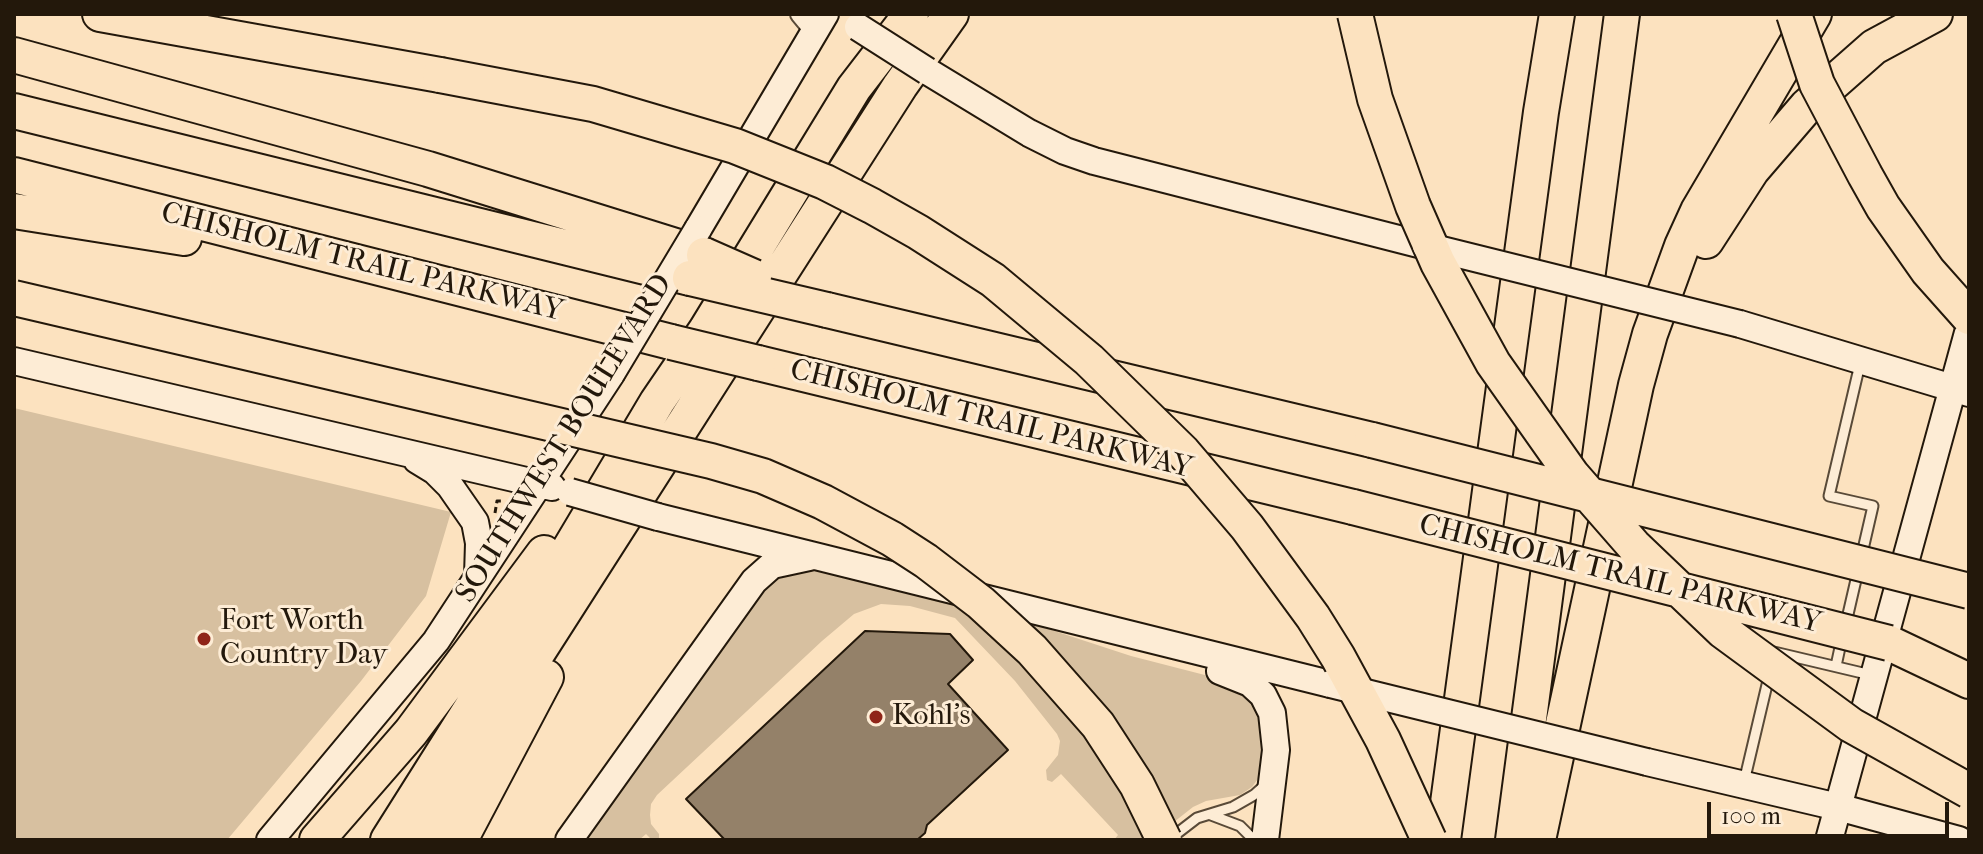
<!DOCTYPE html>
<style>
body{margin:0}
#map{position:relative;width:1983px;height:854px;overflow:hidden;background:#fce2bf;font-family:"IM FELL French Canon",serif}
canvas{display:block}
.frame{position:absolute;inset:0;border:16px solid #23180b;pointer-events:none}
.scale{position:absolute;left:1707px;top:802px;width:242px;height:36px;box-sizing:border-box;border:4px solid #23180b;border-top:0;padding-left:10px;font-size:24px;line-height:28px;white-space:nowrap;color:#23180b;-webkit-text-stroke:6px #fdecd5;paint-order:stroke}
</style>
<div id="map">
<canvas width="1983" height="854"></canvas>
<div class="frame"></div>
<div class="scale">100 m</div>
</div>
<script>
const ctx = document.querySelector('canvas').getContext('2d');
ctx.lineJoin = 'round';
function paint(path, color) {
  ctx.fillStyle = color;
  ctx.fill(path, 'evenodd');
}
function shape(rows) {
  const path = new Path2D();
  for (const r of rows) {
    path.moveTo(r[0], r[1]);
    for (let i = 2; i < r.length; i += 2) path.lineTo(r[i], r[i + 1]);
  }
  return path;
}
function stroke(path, color, width, dash) {
  ctx.strokeStyle = color;
  ctx.lineWidth = width;
  ctx.lineCap = dash ? 'butt' : 'round';
  ctx.setLineDash(dash || []);
  ctx.stroke(path);
}
function drawText(font, color, halo, rows, align = 'center') {
  ctx.font = font + ' "IM FELL French Canon",serif';
  ctx.lineWidth = 6;
  ctx.setLineDash([]);
  ctx.textBaseline = 'middle';
  ctx.strokeStyle = halo;
  ctx.fillStyle = color;
  for (const [text, x, y, turn = 0] of rows) {
    ctx.save();
    ctx.translate(x, y);
    ctx.rotate((+turn || 0) * Math.PI / 180);
    ctx.textAlign = isNaN(turn) ? turn : align;
    if (halo) ctx.strokeText(text, 0, 0);
    ctx.fillText(text, 0, 0);
    ctx.restore();
  }
}
paint(shape([
 [14,408,451,512,426,596,361,681,227,840,14,840],
 [807,567,1024,621,1131,656,1232,682,1263,711,1263,768,1260,776,1252,787,1240,795,1206,801,1193,807,1151,840,1114,840,1118,835,1061,774,1052,782,1047,780,1046,770,1058,755,1060,741,1057,734,1015,681,955,618,910,606,881,604,854,614,822,641,657,795,651,804,650,815,651,824,659,834,659,840,652,840,646,834,639,840,580,840,762,581]
]), '#d7c0a0');
const building = shape([
 [865,631,950,634,973,660,948,684,1008,750,927,825,925,833,917,840,725,840,686,799,865,631]
]);
paint(building, '#948169');
stroke(building, '#23180b', 2);
const lane = shape([
 [1846,623,1873,506,1829,496,1860,364],
 [1774,654,1774,652,1871,675],
 [1836,666,1842,638],
 [1744,782,1770,672],
 [1211,815,1240,826,1254,840],
 [1171,838,1197,818,1233,807,1254,795,1265,785]
]);
const street = shape([
 [800,14,815,32]
]);
const secondary = shape([
 [927,71,1029,133,1065,151,1094,161,1426,246],
 [698,229,825,14],
 [1740,324,1969,393],
 [14,361,552,487],
 [417,460,435,471,450,486,475,522,479,543,478,576],
 [658,517,1330,684],
 [1220,671,1250,683,1263,695,1272,713,1276,750,1265,840],
 [1647,762,1838,807,1959,840],
 [270,840,436,641,611,374],
 [569,840,754,581,772,565,809,557],
 [1829,840,1969,329]
]);
const highway = shape([
 [100,14,440,75],
 [14,55,428,169,704,255],
 [14,111,690,278],
 [14,175,671,342],
 [14,211,184,238],
 [1706,241,1752,170,1807,106,1874,47,1935,14],
 [827,310,1372,440],
 [758,363,1353,507],
 [1889,643,1969,681],
 [317,840,411,732,544,553],
 [388,840,532,612,657,402,706,330,854,88,911,14],
 [422,840,515,688,900,86,951,14],
 [460,840,546,677],
 [1443,840,1541,112,1557,14],
 [1513,840,1622,14],
 [1538,840,1636,385,1650,334,1682,246,1698,211,1814,14]
]);
stroke(lane, '#594a38', 13);
stroke(street, '#594a38', 22);
stroke(secondary, '#23180b', 30);
stroke(highway, '#23180b', 38);
stroke(shape([
 [495,513,497,501,501,501]
]), '#23180b', 3, [6, 4]);
stroke(lane, '#fdecd5', 9);
stroke(street, '#fdecd5', 18);
stroke(secondary, '#fdecd5', 26);
stroke(highway, '#fce2bf', 34);
const secondaryBridge = shape([
 [858,27,927,71],
 [1426,246,1740,324],
 [611,374,698,229],
 [570,492,658,517],
 [1330,684,1647,762]
]);
const highwayBridge = shape([
 [1355,14,1375,99,1413,206,1438,263,1493,363,1572,475,1634,546,1723,631,1851,725,1969,791],
 [1794,14,1817,84,1865,175,1883,207,1928,271,1969,317],
 [440,75,593,104,735,146,825,182,872,206,918,232,993,280,1089,360,1183,452,1247,527,1313,617,1338,657,1383,740,1429,840],
 [704,255,754,277],
 [690,278,827,310],
 [14,298,711,461,763,476,823,502,892,539,926,561,981,603,1032,650,1098,725,1137,785,1164,840],
 [671,342,758,363],
 [1372,440,1969,591],
 [1353,507,1889,643]
]);
stroke(secondaryBridge, '#23180b', 30, []);
stroke(highwayBridge, '#23180b', 38, []);
stroke(secondaryBridge, '#fdecd5', 26);
stroke(highwayBridge, '#fce2bf', 34);
for (const [x, y, r, color] of [
 [204,639,8,"#8f2418"],
 [876,717,8,"#8f2418"]
]) {
  const dot = new Path2D();
  dot.arc(x, y, r, 0, 2 * Math.PI);
  ctx.fillStyle = color;
  ctx.fill(dot);
  stroke(dot, '#fdecd5', 3);
}
drawText('30px', '#23180b', '#fdecd5', [
 ["CHISHOLM TRAIL PARKWAY",362,263,14],
 ["CHISHOLM TRAIL PARKWAY",991,420,14],
 ["SOUTHWEST BOULEVARD",565,439,-58],
 ["CHISHOLM TRAIL PARKWAY",1620,575,14]
]);
drawText('30px', '#23180b', '#fdecd5', [
 ["Fort Worth",220,622],
 ["Country Day",220,656],
 ["Kohl's",892,717]
], 'left');
</script>
